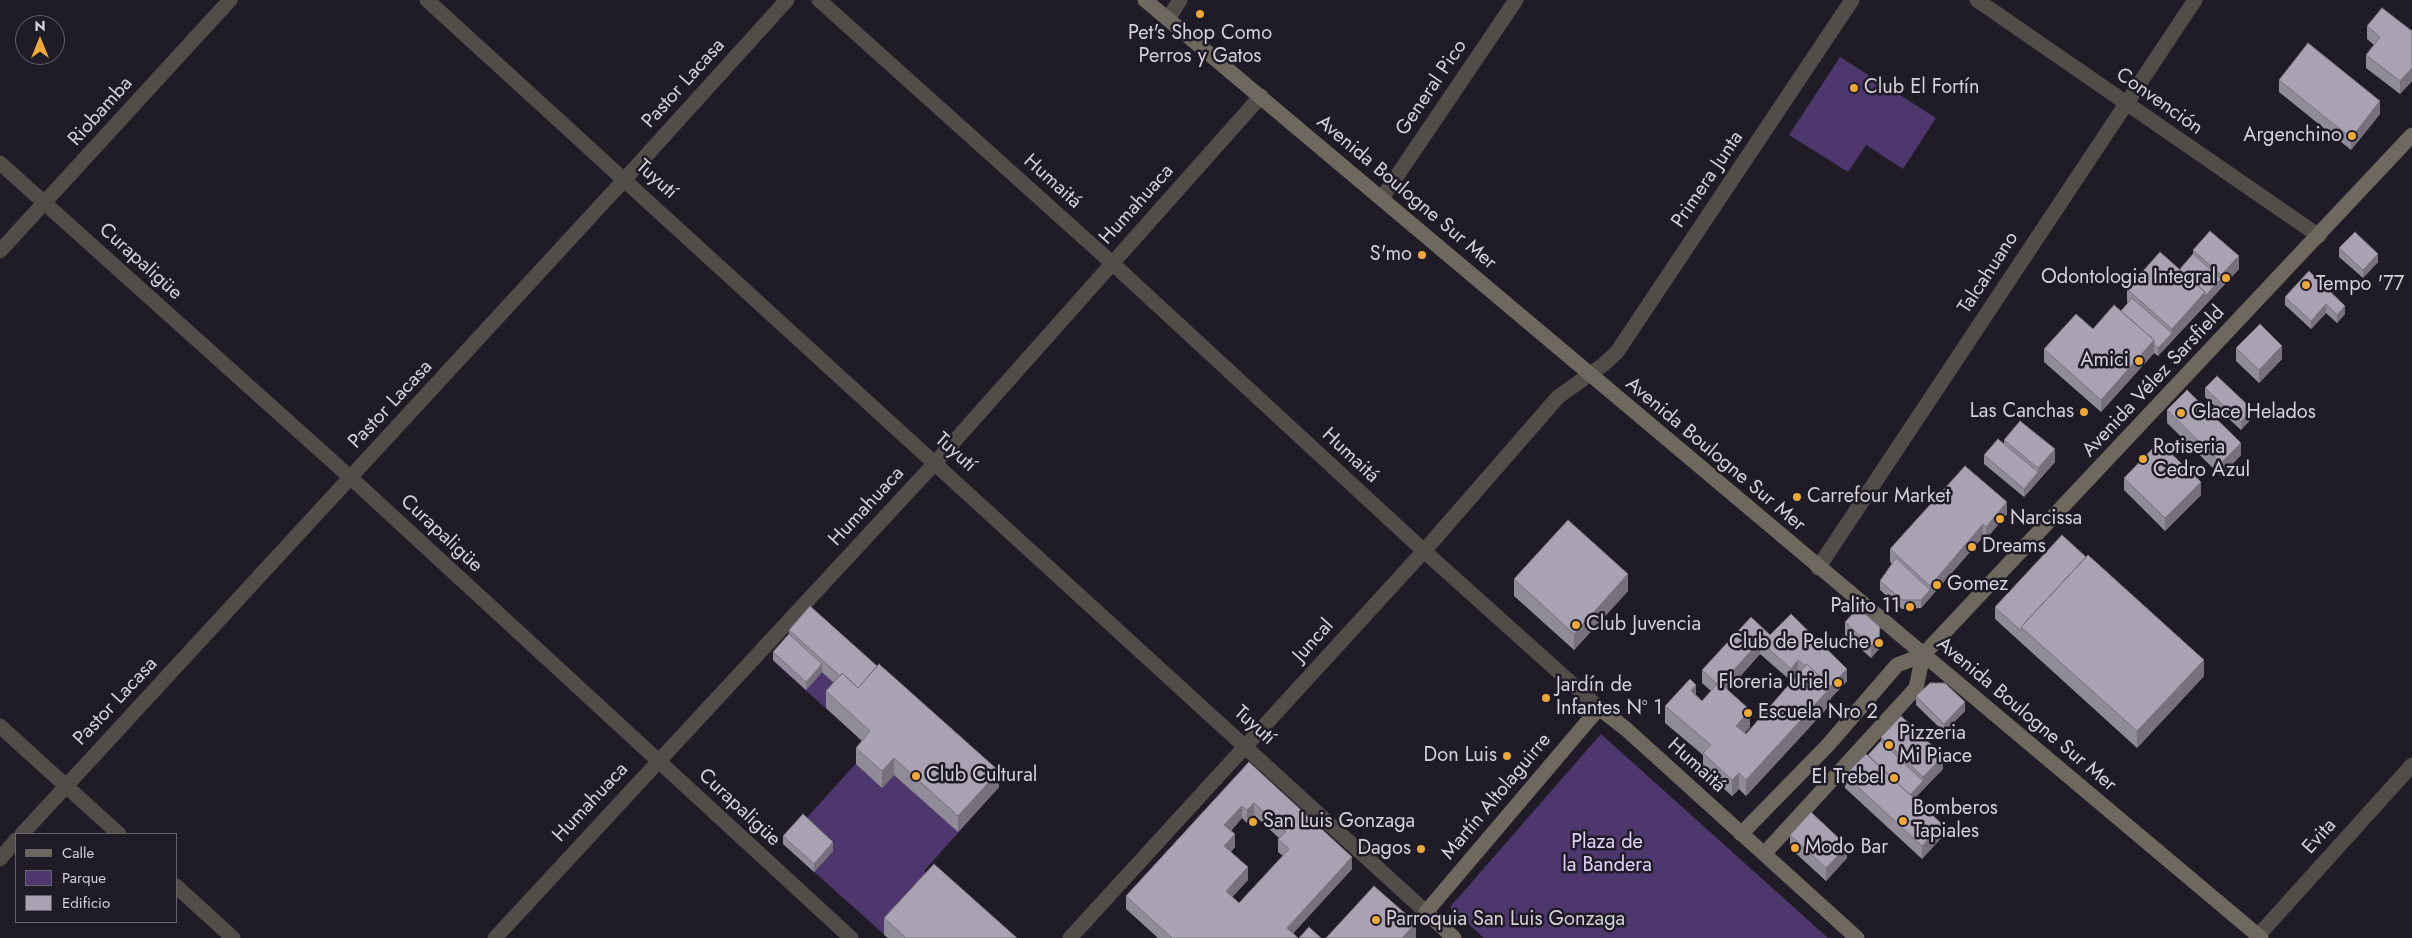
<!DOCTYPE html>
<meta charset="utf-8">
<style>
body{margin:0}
#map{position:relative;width:2412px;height:938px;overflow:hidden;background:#1f1b27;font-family:Jost,sans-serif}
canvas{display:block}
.legend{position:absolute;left:15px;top:833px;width:162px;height:90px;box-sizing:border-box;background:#1f1b27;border:1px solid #67646e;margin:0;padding:6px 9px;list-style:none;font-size:15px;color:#d4d1d9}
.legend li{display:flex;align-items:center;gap:10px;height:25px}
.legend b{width:25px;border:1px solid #67646e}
.north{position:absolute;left:15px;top:15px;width:50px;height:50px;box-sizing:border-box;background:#1f1b27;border:1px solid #67646e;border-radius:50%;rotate:0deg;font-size:14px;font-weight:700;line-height:20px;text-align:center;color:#d4d1d9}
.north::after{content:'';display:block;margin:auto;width:18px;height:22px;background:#eda83c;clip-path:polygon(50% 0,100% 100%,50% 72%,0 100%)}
</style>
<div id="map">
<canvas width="2412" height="938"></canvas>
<ul class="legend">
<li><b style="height:6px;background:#6f685f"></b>Calle</li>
<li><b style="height:14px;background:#4e376d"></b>Parque</li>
<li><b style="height:14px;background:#a8a2b2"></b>Edificio</li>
</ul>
<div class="north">N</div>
</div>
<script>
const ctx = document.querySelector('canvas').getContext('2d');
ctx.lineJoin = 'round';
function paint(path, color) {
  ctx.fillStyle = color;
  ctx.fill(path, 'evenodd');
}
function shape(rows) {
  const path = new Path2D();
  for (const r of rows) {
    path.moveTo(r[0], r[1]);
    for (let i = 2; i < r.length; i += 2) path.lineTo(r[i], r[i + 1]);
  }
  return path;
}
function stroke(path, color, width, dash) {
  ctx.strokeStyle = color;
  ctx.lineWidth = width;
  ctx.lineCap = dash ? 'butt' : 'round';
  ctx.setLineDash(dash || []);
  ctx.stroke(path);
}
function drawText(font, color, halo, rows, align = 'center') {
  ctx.font = font + ' Jost,sans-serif';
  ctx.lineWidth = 5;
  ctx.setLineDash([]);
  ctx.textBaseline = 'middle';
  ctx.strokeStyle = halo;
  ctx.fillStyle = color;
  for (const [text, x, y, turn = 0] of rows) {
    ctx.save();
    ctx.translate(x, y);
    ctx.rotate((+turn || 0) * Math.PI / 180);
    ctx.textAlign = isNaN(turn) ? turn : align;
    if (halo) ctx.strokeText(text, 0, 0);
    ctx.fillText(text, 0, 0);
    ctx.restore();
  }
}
paint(shape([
 [1840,57,1936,118,1903,169,1866,145,1848,172,1789,135],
 [810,619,999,787,924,871,999,938,888,938,783,844,870,748,773,661],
 [1601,734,1828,938,1484,938,1450,907]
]), '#4e376d');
stroke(shape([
 [427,0,1426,912],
 [819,0,1112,263,1424,551,1599,708],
 [1977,0,2319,236],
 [1168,19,1180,0],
 [0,163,351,478,851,938],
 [1382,198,1516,0],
 [0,251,230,0],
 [1818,568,2195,0],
 [0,726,119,834],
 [22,834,625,179,787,0],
 [0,859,16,840],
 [176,886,233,938],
 [495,938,935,463,1261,96],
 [1070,938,1424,551,1558,397,1603,365,1617,352,1852,0],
 [2256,938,2412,765]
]), '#514d48', 15);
stroke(shape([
 [1145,0,2261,938],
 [1741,834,1828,745,1897,665,1923,655,2412,135],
 [1764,854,1916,688,1923,655],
 [1454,938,1426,912,1599,708,1626,729,1857,938]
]), '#6f685f', 15);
paint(shape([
 [2367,26,2412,31,2412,81,2400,94,2366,68,2366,55,2374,45,2367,39],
 [2279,80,2380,114,2351,150,2279,92],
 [2339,248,2378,262,2363,278,2339,257],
 [2193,250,2239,269,2158,356,2154,353,2101,412,2044,362,2044,349,2093,329,2121,311,2128,303,2127,302,2127,289,2180,269,2193,254],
 [2309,271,2345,314,2337,323,2326,313,2311,329,2285,305,2285,297],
 [2236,348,2282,359,2259,383,2236,361],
 [2205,388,2252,418,2241,430,2205,397],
 [2167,410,2241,455,2221,476,2167,423],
 [2004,440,2055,462,2024,497,1984,464,1984,455,2004,444],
 [2124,478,2201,495,2165,531,2124,490],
 [2007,514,1986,539,1983,537,1921,608,1902,609,1880,590,1880,581,1892,564,1890,562,1890,549],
 [1514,579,1628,591,1574,650,1514,596],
 [1995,607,2204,676,2137,748,1995,619],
 [1845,622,1880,640,1879,649,1871,658,1845,635],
 [789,630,999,787,958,832,894,775,882,788,856,764,856,748,862,741,826,708,826,691,834,683,822,672,806,690,773,660,773,652,789,634],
 [1770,635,1847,681,1831,698,1831,704,1746,796,1739,789,1732,796,1703,770,1703,755,1665,723,1665,706,1696,695,1702,701,1711,691,1702,683,1702,670],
 [1760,654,1791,681,1798,672,1799,673,1746,734,1745,733,1750,727,1728,690],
 [1916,696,1965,711,1944,732,1916,705],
 [1881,737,1943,769,1914,799,1942,837,1922,859,1845,788,1845,775,1868,755,1881,741],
 [1249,762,1352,869,1293,933,1298,938,1158,938,1126,909,1126,896],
 [1254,815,1279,838,1278,839,1278,852,1283,856,1239,903,1232,897,1248,880,1231,852,1235,847,1231,831,1242,818,1247,823],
 [1790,835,1847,858,1826,881,1790,848],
 [783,836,833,851,814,872,783,844],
 [884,918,1017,938,888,938,884,935]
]), '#908b99');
paint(shape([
 [2412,68,2412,81,2400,94,2400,81],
 [2380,101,2380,114,2351,150,2351,138],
 [2378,254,2378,262,2363,278,2363,270],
 [2239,256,2239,269,2158,356,2158,348,2172,333,2172,329,2205,292,2221,279,2221,275],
 [2326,304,2326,313,2311,329,2311,321],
 [2345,306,2345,314,2337,323,2337,315],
 [2154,340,2154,353,2101,412,2101,400],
 [2282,346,2282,359,2259,383,2259,370],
 [2252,409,2252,418,2241,430,2241,422],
 [2241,443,2241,455,2221,476,2221,463],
 [2055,449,2055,462,2024,497,2024,489,2038,472,2038,468],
 [2201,482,2201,495,2165,531,2165,518],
 [2007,502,2007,514,1986,539,1986,527],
 [1983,524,1983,537,1921,608,1921,600,1930,590,1930,586],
 [1628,574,1628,591,1574,650,1574,634],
 [1880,627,1879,649,1871,658,1871,646],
 [1760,641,1760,654,1719,698,1719,686],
 [1798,660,1798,672,1791,681,1791,669],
 [2204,660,2204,676,2137,748,2137,731],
 [822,664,822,672,806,690,806,682],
 [1847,669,1847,681,1831,698,1831,704,1746,796,1746,780,1829,688],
 [1696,685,1696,702,1691,691],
 [1965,702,1965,711,1944,732,1944,724],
 [1750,710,1750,727,1736,742,1736,726],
 [1943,756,1943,769,1908,805,1908,797,1923,781,1923,777],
 [894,758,894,775,882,788,882,771],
 [999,771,999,787,958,832,958,816],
 [1739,773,1739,789,1732,796,1732,780],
 [1254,803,1254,815,1247,823,1247,810],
 [1242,806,1242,818,1224,838,1224,825],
 [1942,824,1942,837,1922,859,1922,846],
 [1235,834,1235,847,1224,858,1224,846],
 [833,842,833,851,814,872,814,864],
 [1847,846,1847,858,1826,881,1826,868],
 [1352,857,1352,869,1289,938,1287,928],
 [1248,867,1248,880,1226,904,1226,891],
 [1416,923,1416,938,1402,938]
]), '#76717d');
const building = shape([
 [2382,8,2412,31,2412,68,2400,81,2366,55,2380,37,2367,26,2382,8],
 [2308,43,2380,101,2351,138,2279,80,2308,43],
 [2210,231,2239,256,2221,275,2193,250,2210,231],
 [2355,232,2378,254,2363,270,2339,248,2355,232],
 [2160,252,2205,292,2172,329,2127,289,2160,252],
 [2193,254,2221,279,2205,296,2205,292,2180,269,2193,254],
 [2309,271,2345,306,2337,315,2326,304,2311,321,2285,297,2309,271],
 [2132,298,2172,333,2158,348,2154,345,2154,340,2121,311,2132,298],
 [2114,305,2154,340,2101,400,2044,349,2076,314,2093,329,2114,305],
 [2260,324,2282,346,2259,370,2236,348,2260,324],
 [2217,376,2252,409,2241,422,2205,388,2217,376],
 [2187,390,2241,443,2221,463,2167,410,2187,390],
 [2020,421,2055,449,2038,468,2004,440,2020,421],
 [1998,439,2038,472,2024,489,1984,455,1998,439],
 [2159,442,2201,482,2165,518,2124,478,2159,442],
 [1965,466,2007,502,1986,527,1983,524,1930,586,1890,549,1965,466],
 [1568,520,1628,574,1574,634,1514,579,1568,520],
 [2062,535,2086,557,2021,627,2021,631,1995,607,2062,535],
 [2088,555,2204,660,2137,731,2021,627,2088,555],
 [1896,558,1930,590,1921,600,1902,600,1880,581,1896,558],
 [810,606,877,666,858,688,842,673,840,676,789,630,810,606],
 [1858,608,1880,627,1879,637,1871,646,1845,622,1858,608],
 [1791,614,1847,669,1830,687,1807,664,1805,666,1798,660,1791,669,1760,641,1721,684,1719,682,1717,684,1702,670,1751,617,1770,635,1791,614],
 [789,634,822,664,806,682,773,652,789,634],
 [879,664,999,771,958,816,894,758,882,771,856,748,870,731,826,691,842,673,858,688,879,664],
 [1807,664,1831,687,1746,780,1739,773,1732,780,1703,753,1711,745,1665,706,1690,679,1696,685,1691,691,1702,701,1719,682,1750,710,1736,726,1746,734,1807,664],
 [1930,683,1945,683,1965,702,1944,724,1916,696,1930,683],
 [1901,716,1943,756,1923,777,1881,737,1901,716],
 [1881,741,1923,781,1910,795,1868,755,1881,741],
 [1866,754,1942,824,1922,846,1845,775,1866,754],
 [1249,762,1352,857,1287,928,1298,938,1172,938,1126,896,1249,762],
 [1254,803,1286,832,1278,839,1289,849,1239,903,1226,891,1248,867,1224,846,1235,834,1224,825,1242,806,1247,810,1254,803],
 [1811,812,1847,846,1826,868,1790,835,1811,812],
 [803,814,833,842,814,864,783,836,803,814],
 [934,864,1017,938,906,938,884,918,934,864],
 [1374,886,1416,923,1402,938,1326,938,1374,886],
 [1309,927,1321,938,1299,938,1309,927]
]);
paint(building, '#a8a2b2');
stroke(building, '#76717d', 1);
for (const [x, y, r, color] of [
 [1200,14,5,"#eda83c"],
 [1854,88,5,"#eda83c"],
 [2352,136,5,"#eda83c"],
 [1422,255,5,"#eda83c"],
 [2226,278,5,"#eda83c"],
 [2306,285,5,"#eda83c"],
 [2139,361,5,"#eda83c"],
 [2084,412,5,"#eda83c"],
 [2181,413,5,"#eda83c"],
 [2143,459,5,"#eda83c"],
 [1797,497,5,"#eda83c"],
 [2000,519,5,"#eda83c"],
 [1972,547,5,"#eda83c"],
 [1937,585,5,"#eda83c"],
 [1910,607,5,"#eda83c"],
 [1576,625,5,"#eda83c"],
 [1879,643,5,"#eda83c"],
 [1838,683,5,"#eda83c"],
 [1546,698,5,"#eda83c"],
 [1748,713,5,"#eda83c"],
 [1889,745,5,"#eda83c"],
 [1507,756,5,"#eda83c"],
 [916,776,5,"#eda83c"],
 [1894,778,5,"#eda83c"],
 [1903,821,5,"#eda83c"],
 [1253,822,5,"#eda83c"],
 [1795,848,5,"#eda83c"],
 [1421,849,5,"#eda83c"],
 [1376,920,5,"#eda83c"]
]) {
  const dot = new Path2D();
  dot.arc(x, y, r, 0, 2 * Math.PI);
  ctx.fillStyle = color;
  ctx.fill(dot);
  stroke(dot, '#1f1b27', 2);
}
drawText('20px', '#d4d1d9', '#1f1b27', [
 ["Pet's Shop Como",1200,34,"center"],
 ["Perros y Gatos",1200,57,"center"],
 ["Club El Fortín",1864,88],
 ["Argenchino",2342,136,"right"],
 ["S'mo",1412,255,"right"],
 ["Odontologia Integral",2216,278,"right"],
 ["Tempo '77",2316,285],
 ["Amici",2129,361,"right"],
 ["Las Canchas",2074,412,"right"],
 ["Glace Helados",2191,413],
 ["Rotiseria",2153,448],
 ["Cedro Azul",2153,471],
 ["Carrefour Market",1807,497],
 ["Narcissa",2010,519],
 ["Dreams",1982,547],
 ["Gomez",1947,585],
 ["Palito 11",1900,607,"right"],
 ["Club Juvencia",1586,625],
 ["Club de Peluche",1869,643,"right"],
 ["Floreria Uriel",1828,683,"right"],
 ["Jardín de",1556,686],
 ["Infantes Nº 1",1556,709],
 ["Escuela Nro 2",1758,713],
 ["Pizzeria",1899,734],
 ["Mi Piace",1899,757],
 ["Don Luis",1497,756,"right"],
 ["Club Cultural",926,776],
 ["El Trebel",1884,778,"right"],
 ["Bomberos",1913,809],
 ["Tapiales",1913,832],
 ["San Luis Gonzaga",1263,822],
 ["Modo Bar",1805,848],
 ["Dagos",1411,849,"right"],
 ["Parroquia San Luis Gonzaga",1386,920]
], 'left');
drawText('20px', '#d4d1d9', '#1f1b27', [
 ["Pastor Lacasa",684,84,-48],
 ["General Pico",1432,88,-56],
 ["Convención",2159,102,35],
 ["Riobamba",101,112,-48],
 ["Tuyutí",656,180,42],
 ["Primera Junta",1708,180,-56],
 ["Humaitá",1052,182,42],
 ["Avenida Boulogne Sur Mer",1406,193,40],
 ["Humahuaca",1137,205,-48],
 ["Curapaligüe",140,262,42],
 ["Talcahuano",1989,273,-57],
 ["Avenida Vélez Sarsfield",2154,382,-47],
 ["Pastor Lacasa",391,405,-47],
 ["Tuyutí",955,453,42],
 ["Avenida Boulogne Sur Mer",1715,455,40],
 ["Humaitá",1350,456,43],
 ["Humahuaca",867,507,-47],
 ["Curapaligüe",441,534,43],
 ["Juncal",1314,641,-48],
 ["Pastor Lacasa",116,702,-47],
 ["Avenida Boulogne Sur Mer",2026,715,40],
 ["Tuyutí",1254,726,42],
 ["Humaitá",1696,766,42],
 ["Martín Altolaguirre",1497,797,-50],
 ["Humahuaca",591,803,-47],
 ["Curapaligüe",739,808,43],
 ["Evita",2320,837,-48]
]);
drawText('20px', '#e2d3fb', '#1f1b27', [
 ["Plaza de",1607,843],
 ["la Bandera",1607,866]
]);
</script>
